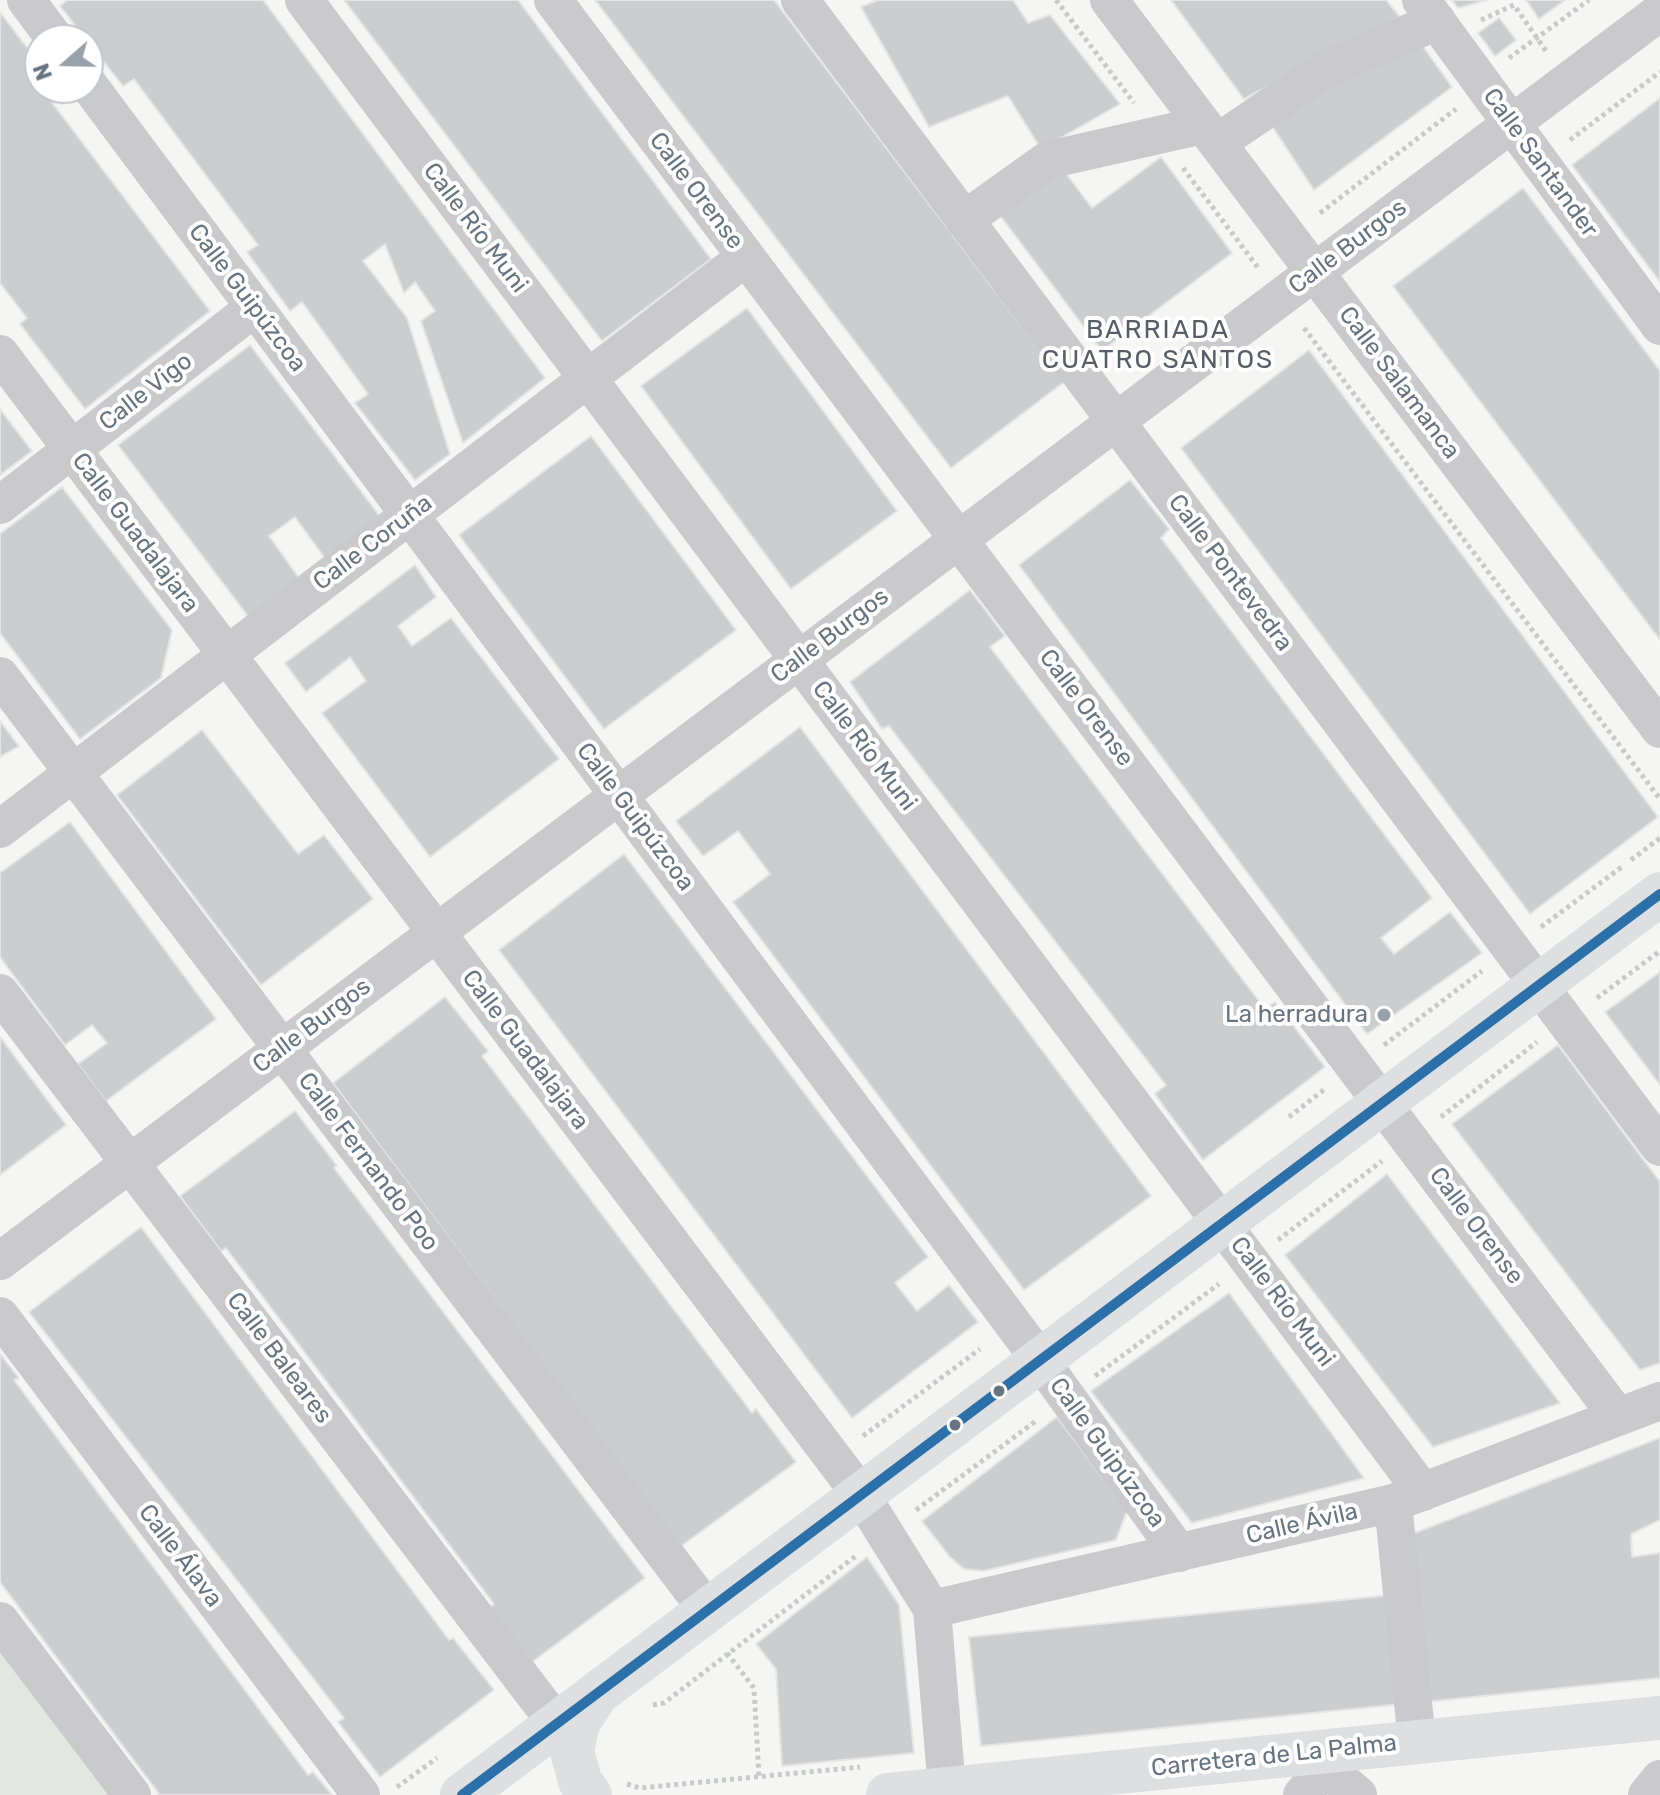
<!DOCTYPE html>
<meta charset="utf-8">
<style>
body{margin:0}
#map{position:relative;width:1660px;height:1795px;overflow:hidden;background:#f5f5f4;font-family:Rubik,sans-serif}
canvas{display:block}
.north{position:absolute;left:24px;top:24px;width:80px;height:80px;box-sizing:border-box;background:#fff;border:2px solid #c2c7cd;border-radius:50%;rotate:250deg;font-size:22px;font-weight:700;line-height:32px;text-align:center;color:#677482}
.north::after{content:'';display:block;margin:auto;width:28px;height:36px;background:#99a1aa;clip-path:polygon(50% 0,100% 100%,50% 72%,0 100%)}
</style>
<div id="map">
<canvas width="1660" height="1795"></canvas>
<div class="north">N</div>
</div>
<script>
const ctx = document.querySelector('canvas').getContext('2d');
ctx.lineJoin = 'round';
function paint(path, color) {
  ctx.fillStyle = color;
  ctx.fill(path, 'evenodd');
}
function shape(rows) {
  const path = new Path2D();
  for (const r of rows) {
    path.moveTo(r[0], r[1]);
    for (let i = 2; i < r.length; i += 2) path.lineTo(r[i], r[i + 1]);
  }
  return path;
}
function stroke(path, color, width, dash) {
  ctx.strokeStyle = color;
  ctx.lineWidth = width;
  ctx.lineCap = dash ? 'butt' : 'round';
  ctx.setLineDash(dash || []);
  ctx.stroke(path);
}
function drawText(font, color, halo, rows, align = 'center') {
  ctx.font = font + ' Rubik,sans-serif';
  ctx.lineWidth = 8;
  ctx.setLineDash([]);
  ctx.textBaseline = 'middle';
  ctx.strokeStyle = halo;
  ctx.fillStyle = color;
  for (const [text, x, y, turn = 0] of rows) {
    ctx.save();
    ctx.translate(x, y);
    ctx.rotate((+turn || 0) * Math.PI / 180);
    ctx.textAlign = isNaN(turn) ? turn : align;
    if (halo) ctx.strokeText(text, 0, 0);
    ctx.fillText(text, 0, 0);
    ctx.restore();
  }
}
paint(shape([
 [0,1646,112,1795,0,1795]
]), '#e3e7e2');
const building = shape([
 [67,0,263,0,545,378,463,443,421,321,435,311,415,282,404,293,385,244,363,261,407,318,450,454,415,480,355,403,368,394,302,302,290,311,247,252,258,245,134,79,123,86,60,6,67,0],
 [344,0,518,0,711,259,602,341,344,0],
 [595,0,774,0,1064,382,951,468,595,0],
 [878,0,1013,0,1028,23,1050,15,1120,104,1041,149,1008,96,929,127,861,7,878,0],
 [1171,0,1386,0,1400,17,1244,99,1171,0],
 [1452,0,1487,0,1458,8,1452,0],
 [1526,0,1565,0,1539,19,1526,0],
 [0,12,40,65,40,68,31,75,210,311,85,409,20,324,27,318,0,283,0,12],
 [1499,18,1516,40,1495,56,1478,33,1499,18],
 [1419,41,1452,87,1314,190,1272,126,1336,80,1419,41],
 [1660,98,1660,282,1572,165,1660,98],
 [1161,157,1232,253,1102,351,999,214,1062,168,1092,208,1161,157],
 [1523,188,1660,371,1660,640,1393,286,1523,188],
 [747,308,897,511,791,589,641,386,747,308],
 [250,345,382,519,327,561,295,517,269,536,301,581,251,620,118,445,250,345],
 [1309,350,1658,817,1530,914,1181,448,1309,350],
 [0,409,32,451,0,475,0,409],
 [591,436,736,630,604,729,459,535,591,436],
 [1130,480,1169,529,1161,538,1432,898,1381,938,1394,954,1450,912,1482,953,1367,1034,1019,565,1130,480],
 [62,487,172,630,161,678,80,739,0,633,0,534,62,487],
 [415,565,436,597,398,626,412,646,451,618,559,759,430,857,322,713,366,681,350,657,306,692,285,663,415,565],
 [970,590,1005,636,990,647,1265,1009,1275,1002,1325,1067,1203,1160,1155,1094,1166,1085,889,726,882,729,850,682,970,590],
 [0,721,19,746,0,757,0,721],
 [800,727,1151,1196,1024,1290,733,902,770,874,738,831,703,856,676,821,800,727],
 [202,730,298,854,324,835,373,899,261,985,117,795,202,730],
 [70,822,216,1019,106,1101,78,1064,107,1043,92,1025,65,1045,0,957,0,873,70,822],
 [624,854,928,1257,895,1283,917,1311,949,1285,978,1322,852,1418,499,950,624,854],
 [1660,972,1660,1085,1605,1012,1660,972],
 [445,997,488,1051,482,1056,752,1413,756,1409,796,1462,680,1547,333,1083,445,997],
 [0,1037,66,1125,0,1175,0,1037],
 [1558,1045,1660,1182,1660,1363,1640,1370,1452,1124,1558,1045],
 [295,1111,337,1166,334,1168,645,1578,532,1662,490,1607,494,1604,226,1248,221,1251,180,1196,295,1111],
 [1387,1174,1560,1403,1433,1447,1285,1255,1387,1174],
 [141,1227,449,1640,453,1638,494,1690,380,1777,338,1722,344,1718,29,1312,141,1227],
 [1229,1293,1364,1478,1192,1523,1091,1391,1229,1293],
 [0,1354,19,1378,14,1380,308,1775,313,1772,332,1795,160,1795,0,1582,0,1354],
 [1057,1417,1127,1511,1116,1540,983,1571,964,1569,950,1557,922,1521,1057,1417],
 [1660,1438,1660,1520,1631,1534,1632,1557,1660,1553,1660,1678,1424,1702,1407,1536,1660,1438],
 [867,1557,899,1605,914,1753,782,1766,776,1669,756,1644,867,1557],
 [1392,1595,1402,1704,981,1746,969,1637,1392,1595]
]);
paint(building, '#cccdce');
stroke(building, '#e4e4e4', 2);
stroke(shape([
 [1056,0,1134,103],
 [1481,20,1514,5,1546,51],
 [1509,58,1589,0],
 [1570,140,1660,72],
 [1183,168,1259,269],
 [1320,213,1456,109],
 [1304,328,1660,799],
 [1631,860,1660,838],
 [1541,927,1623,866],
 [1597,998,1660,951],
 [1384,1045,1482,971],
 [1289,1117,1325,1089],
 [1441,1117,1537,1042],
 [1278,1240,1382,1161],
 [1095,1376,1219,1284],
 [863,1436,980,1349],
 [916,1510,1036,1421],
 [727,1653,754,1688,759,1777],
 [653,1705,664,1703,857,1555],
 [627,1784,640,1788,860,1767],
 [397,1787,437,1758]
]), '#c8c9ca', 5, [4, 4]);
stroke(shape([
 [26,0,56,40],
 [304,0,1423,1492],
 [553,0,1618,1417],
 [800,0,1660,1147],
 [1109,0,1660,729],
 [1421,0,1660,326],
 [88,84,1040,1360,1179,1553],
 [1217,143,1324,70,1437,21],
 [964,220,1048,160,1203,125],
 [0,354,861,1495,932,1609,947,1789],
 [0,505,254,308],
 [0,676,708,1611],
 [0,829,746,257],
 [0,993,557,1724],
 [0,1261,1660,12],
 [0,1316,361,1795],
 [1393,1503,1417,1742],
 [932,1609,1393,1503,1660,1401],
 [0,1621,132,1795],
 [1325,1767,1358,1795],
 [1302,1795,1325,1767,1323,1752],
 [1647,1795,1660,1779]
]), '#cacacc', 38);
stroke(shape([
 [462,1795,1660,894],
 [590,1795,580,1781,572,1751,578,1723,596,1695],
 [888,1795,1660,1718]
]), '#dedfe0', 44);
stroke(shape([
 [462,1795,1660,894]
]), '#2b70a9', 10);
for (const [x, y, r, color] of [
 [1384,1015,8,"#99a1aa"],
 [999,1391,7,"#677482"],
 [955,1425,7,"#677482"]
]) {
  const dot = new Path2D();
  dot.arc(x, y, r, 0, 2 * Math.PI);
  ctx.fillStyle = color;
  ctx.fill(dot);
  stroke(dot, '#fff', 3);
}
drawText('24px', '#677482', '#fff', [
 ["Calle Santander",1540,163,54],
 ["Calle Orense",696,191,53],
 ["Calle Río Muni",475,228,53],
 ["Calle Burgos",1348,247,-37],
 ["Calle Guipúzcoa",247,298,53],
 ["Calle Salamanca",1399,383,53],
 ["Calle Vigo",146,392,-38],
 ["Calle Guadalajara",135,533,53],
 ["Calle Coruña",373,543,-37],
 ["Calle Pontevedra",1230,573,53],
 ["Calle Burgos",830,636,-37],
 ["Calle Orense",1086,708,53],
 ["Calle Río Muni",864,746,53],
 ["Calle Guipúzcoa",635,817,53],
 ["Calle Burgos",312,1026,-37],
 ["Calle Guadalajara",525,1050,53],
 ["Calle Fernando Poo",368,1162,53],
 ["Calle Orense",1476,1226,53],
 ["Calle Río Muni",1282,1302,53],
 ["Calle Baleares",279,1358,53],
 ["Calle Guipúzcoa",1107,1453,54],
 ["Calle Ávila",1302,1524,-13],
 ["Calle Álava",180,1556,53],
 ["Carretera de La Palma",1274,1756,-6]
]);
drawText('24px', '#677482', '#fff', [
 ["La herradura",1368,1015]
], 'right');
ctx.letterSpacing = '2px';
drawText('26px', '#555e67', '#fff', [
 ["BARRIADA",1158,330],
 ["CUATRO SANTOS",1158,360]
]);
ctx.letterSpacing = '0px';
</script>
